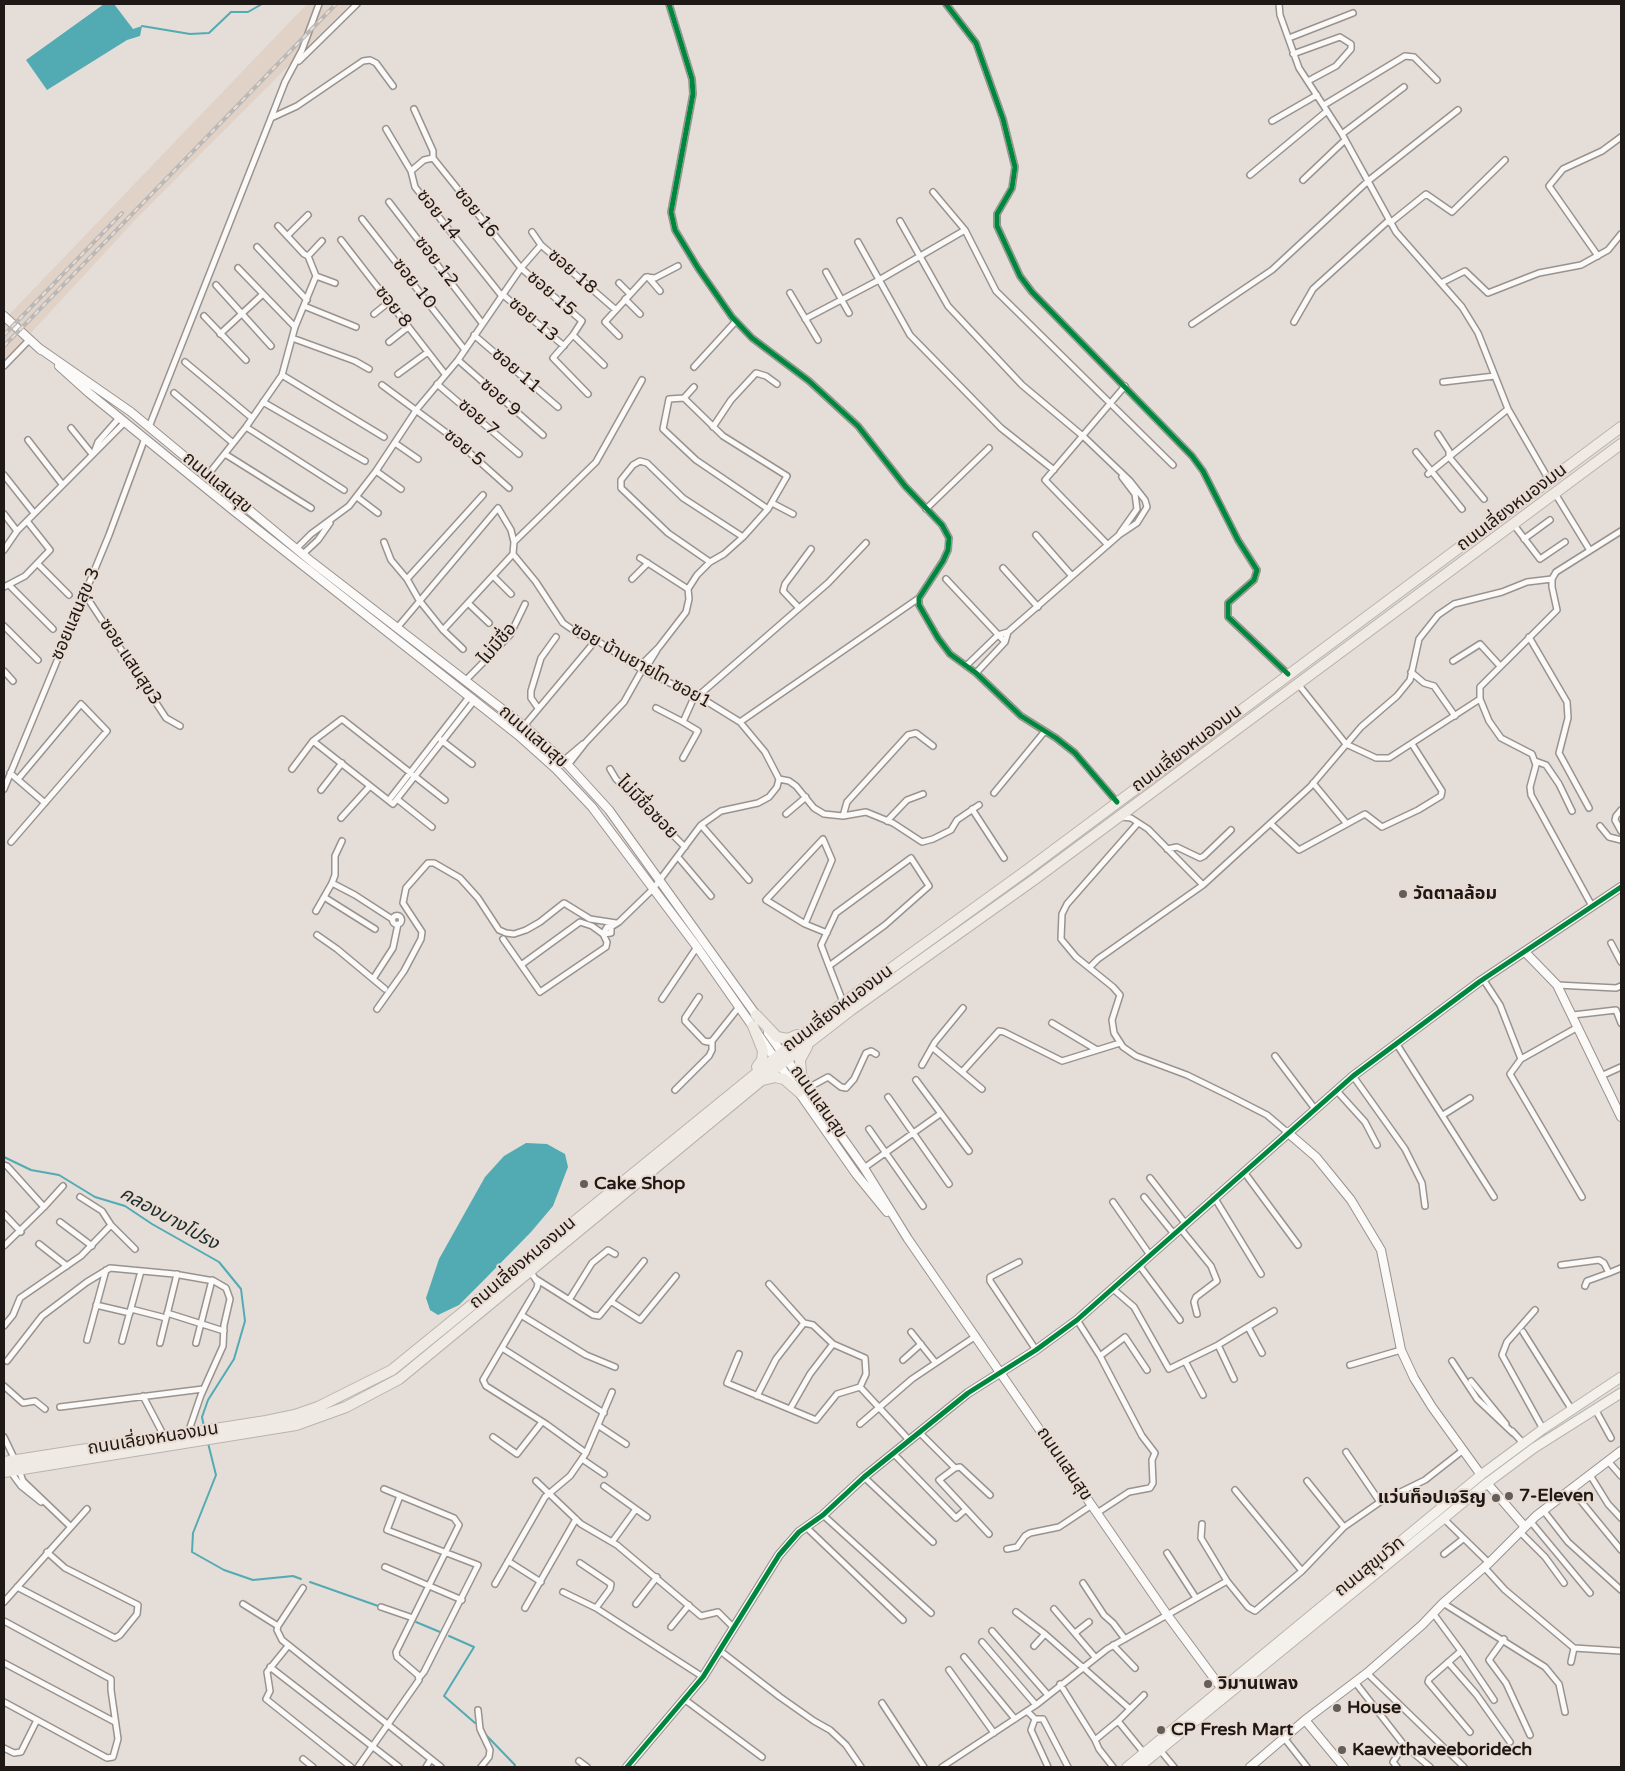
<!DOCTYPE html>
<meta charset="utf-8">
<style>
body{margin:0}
#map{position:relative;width:1625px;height:1771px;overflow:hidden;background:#e4ddd8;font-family:"Varela Round",sans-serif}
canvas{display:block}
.frame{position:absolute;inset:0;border:5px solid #1e1916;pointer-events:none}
</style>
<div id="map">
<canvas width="1625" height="1771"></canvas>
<div class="frame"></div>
</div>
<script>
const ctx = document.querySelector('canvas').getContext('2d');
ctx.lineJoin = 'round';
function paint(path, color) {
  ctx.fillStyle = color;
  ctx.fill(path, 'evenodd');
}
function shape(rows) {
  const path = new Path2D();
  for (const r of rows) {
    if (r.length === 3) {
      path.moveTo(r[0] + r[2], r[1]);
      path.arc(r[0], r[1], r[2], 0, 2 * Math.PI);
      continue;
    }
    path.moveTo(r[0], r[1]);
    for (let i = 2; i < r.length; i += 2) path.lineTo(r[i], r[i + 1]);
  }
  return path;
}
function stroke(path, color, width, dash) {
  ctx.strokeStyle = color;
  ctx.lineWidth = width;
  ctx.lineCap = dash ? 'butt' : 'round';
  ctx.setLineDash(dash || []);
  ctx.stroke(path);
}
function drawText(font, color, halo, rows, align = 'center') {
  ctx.font = font + ' "Varela Round","Noto Sans Thai",sans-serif';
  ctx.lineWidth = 4;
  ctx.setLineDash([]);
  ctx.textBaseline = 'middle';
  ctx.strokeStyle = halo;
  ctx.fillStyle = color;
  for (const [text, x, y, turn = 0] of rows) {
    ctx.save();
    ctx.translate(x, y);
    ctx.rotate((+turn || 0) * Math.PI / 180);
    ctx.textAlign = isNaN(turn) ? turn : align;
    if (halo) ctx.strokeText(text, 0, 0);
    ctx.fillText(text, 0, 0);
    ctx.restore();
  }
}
paint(shape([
 [307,4,350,4,136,219,4,362,4,320]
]), '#e1d2c8');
paint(shape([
 [104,4,114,4,133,29,142,26,140,36,127,40,47,90,26,60],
 [526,1143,547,1144,565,1154,568,1167,553,1206,531,1232,483,1281,459,1305,438,1315,430,1310,426,1298,439,1259,485,1177,504,1156]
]), '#52abb3');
stroke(shape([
 [142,26,190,34,209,33,231,12,248,12,262,4],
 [4,1157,31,1170,59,1175,95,1197,125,1206,152,1224,219,1262,241,1289,245,1321,234,1359,208,1400,202,1417,204,1427],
 [208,1443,216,1475,193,1533,192,1552,224,1570,253,1580,293,1576,301,1579],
 [310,1582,381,1607],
 [416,1622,440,1632],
 [449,1636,474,1647,444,1696,475,1723],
 [485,1734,515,1765,514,1767]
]), '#52abb3', 2);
const street = shape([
 [669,4,692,79,693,94,671,212,675,230,698,268,732,317,752,338,809,381,858,426,905,486,942,525,949,538,948,550,943,561,919,598,919,605,938,638,950,654,976,673,1021,716,1056,738,1075,753,1117,802],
 [946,4,976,43,1003,119,1015,167,1012,188,997,214,997,226,1020,276,1032,292,1192,456,1203,471,1238,540,1257,570,1254,580,1228,603,1228,617,1288,674],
 [1279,4,1280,15,1299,68,1342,134,1396,232,1462,307,1478,333,1508,409,1549,480],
 [1289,38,1353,13],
 [1293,54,1340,37,1351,44,1351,49,1336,66,1308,81],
 [299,61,357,4],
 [1324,105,1405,56,1414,57,1437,80],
 [414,109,433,151,433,158],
 [271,118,297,106,363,61,370,60,376,63,393,86],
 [1272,121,1317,95],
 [386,129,411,171,415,187,501,295],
 [1342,134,1404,87],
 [411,171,424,160,433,158,521,268,582,321,573,335,553,358,588,394],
 [1250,175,1327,111],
 [1303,180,1345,140],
 [933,192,965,230,996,291,1173,465],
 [389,202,482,323],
 [362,219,465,350],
 [900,221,948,306,1022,385,1084,437,1130,481,1145,500,1147,507,1137,523,1119,535,1008,632,998,635,966,666],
 [1390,223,1426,194,1452,212,1505,160],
 [532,232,541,245,616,310],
 [287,236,308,215],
 [341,240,445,374],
 [858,242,910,335,1001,428,1054,470],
 [257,247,307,300],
 [308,256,322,241],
 [1598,256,1549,186,1563,169,1602,151,1621,137],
 [238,268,295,327],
 [826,272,849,313],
 [316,276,335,283],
 [648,277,660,291],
 [619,283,630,294],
 [1441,283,1465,271,1488,293,1539,273,1581,265,1608,250,1621,234],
 [216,285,271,346],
 [790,293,818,340],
 [502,294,564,346],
 [625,299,640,314],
 [304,306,356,327],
 [374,314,389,302],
 [204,316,246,360],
 [805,319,879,280,965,230],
 [1294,322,1313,289,1388,221],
 [1192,324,1272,270,1368,181,1458,110],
 [220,334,263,294],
 [474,335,558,407],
 [573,335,604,365],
 [619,336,605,322,646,277,655,278,678,266],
 [292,338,355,361,369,369],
 [389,342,408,327],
 [458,360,543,435],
 [185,362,252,418],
 [4,366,30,339],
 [694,367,736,321],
 [398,374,428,352],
 [282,375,384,437],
 [1443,382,1495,376],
 [437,384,519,454],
 [382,385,452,437,509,488],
 [694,387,684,398,669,399,663,429,696,460,768,509],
 [174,393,233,443],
 [263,402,365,461],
 [149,427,271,118,285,82,302,50,319,4],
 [246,427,344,490],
 [713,427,731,400,756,373,766,376,777,384],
 [71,428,92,454],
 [1438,434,1449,451,1449,457,1484,499],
 [28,440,62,484],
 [395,443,418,459],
 [95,450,98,442,120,417],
 [1416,452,1462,509],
 [225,454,311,508],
 [376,471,401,489],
 [1428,474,1508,409],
 [4,475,34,513],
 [207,476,246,427,282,375,295,327,316,276,308,256,304,254,278,226],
 [1556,495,1589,549],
 [357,497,378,513],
 [772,503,793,514],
 [926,509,989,448],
 [4,514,17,531],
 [1514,525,1540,559,1565,542],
 [1120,533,1137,509,1135,494,1122,477],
 [1036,535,1072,576],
 [1524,539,1550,520],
 [384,542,391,560,407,579,419,600,443,630,463,649],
 [1108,545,1045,480,1125,386],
 [296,549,311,534,349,506,376,471,417,409,458,360,521,268,541,245],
 [4,550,17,531,125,422],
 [303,554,318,540,330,523],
 [513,554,536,582,563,623,580,635,596,640,642,670,698,696,740,722,765,752,779,779,777,787,769,797,758,803,721,811,701,825,653,889,619,922,611,927,607,927,603,934],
 [640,558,688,589],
 [710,562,668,533,621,488,621,480,633,465,640,461,647,463,683,498,743,537],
 [38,564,69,595],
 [1003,568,1038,607],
 [493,576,511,594],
 [407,579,483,495],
 [632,579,648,563],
 [946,579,1005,642],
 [9,585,53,629],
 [4,587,25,576,50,550,27,521],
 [84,593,166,718,180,726],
 [468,603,489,623],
 [799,608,783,591,785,584,811,549],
 [4,626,38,660],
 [397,628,498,508,511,530,514,542],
 [443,630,513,554,514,542,596,462,642,380],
 [1529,637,1567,702,1568,718,1559,753,1589,808],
 [1453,661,1480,644,1500,666],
 [639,667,659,647,686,612,689,599,688,589,697,575,710,562,724,554,743,537,768,509,787,476,723,436,684,398],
 [4,671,13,681],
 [644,671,657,650],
 [1411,672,1424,683,1434,686,1455,716],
 [976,673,1005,642,1008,632],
 [465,681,510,635,525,604],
 [1298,684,1346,744,1376,758,1389,758,1480,699],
 [698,696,828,583,866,543],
 [538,708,531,698,531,691,541,658,556,637],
 [656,708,683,722,695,695],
 [683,722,698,731,683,758],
 [740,722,919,598],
 [524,726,596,640],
 [441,740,472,764],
 [313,741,393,804,474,701],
 [563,761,583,744],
 [1535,761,1546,765,1559,784,1572,811],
 [568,765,586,742,624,702,642,670],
 [292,769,313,741,342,719,445,800],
 [610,769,616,779,685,847],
 [10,773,45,803],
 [779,779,789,781,796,786,814,808,824,814,843,816,866,812,893,823,922,842,933,839,951,830,957,820,979,805],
 [1313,783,1347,824],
 [4,789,109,535,145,438],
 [321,790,342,763],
 [994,793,1045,731],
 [397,799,432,827],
 [389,800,469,697],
 [972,809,1004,858],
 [1621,810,1616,816,1615,820,1621,831],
 [786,814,806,797],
 [843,816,847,802,908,735,916,733,933,746],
 [1121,817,1131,818,1148,829,1203,885],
 [341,818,370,786],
 [887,821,907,800,923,794],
 [1138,823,1067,904,1062,914,1061,939,1076,957,1113,987,1120,995,1112,1020,1114,1033,1123,1047,1136,1056,1187,1075,1230,1096,1267,1115,1287,1132],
 [1271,824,1299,850,1365,814,1382,827,1418,810,1441,796,1442,791,1412,744],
 [701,825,749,880],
 [1600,826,1609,837,1621,840],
 [342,841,335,856,335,875,332,883,355,895,392,919],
 [11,842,107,731,81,704,19,778],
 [1167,849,1177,847,1200,858,1204,856,1231,830],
 [678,857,711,896],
 [324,897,375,929],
 [1592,906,1531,795,1530,787,1536,765,1532,754,1501,738,1489,721,1480,699,1480,687,1557,610,1552,587,1552,579,1556,572,1621,531],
 [316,911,332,883],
 [397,920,4.5],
 [805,924,832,860,823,839,766,900,805,924,827,933],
 [603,934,611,933,611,927],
 [317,935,337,949,385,989],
 [503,939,540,992,606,947,607,942,603,934,592,926,580,922,521,965],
 [1611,943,1621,962],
 [829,966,885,925,929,886,911,858,836,913,821,945,829,966,843,1002],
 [1090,967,1098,959,1203,885,1310,787,1361,727,1397,696,1410,680,1419,639,1438,615,1454,604,1502,592,1527,582,1552,579],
 [373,979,393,948,398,924],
 [1483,979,1500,1005,1521,1059,1510,1074,1582,1197],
 [1557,985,1616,988,1621,986],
 [699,997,685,1018,685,1021,704,1041,708,1042,712,1041,739,1007],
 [662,999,697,947],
 [377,1009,404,971,421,939,422,932,403,903,406,888,428,863,434,863,460,878,478,898,499,930,506,933,514,934,526,930,540,922,564,903,590,919,616,923],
 [1573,1015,1616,1010,1621,1023],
 [1052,1023,1097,1050],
 [1396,1043,1494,1197],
 [932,1047,982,1089],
 [1275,1056,1315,1109],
 [1521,1059,1578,1027],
 [922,1065,935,1042,963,1008],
 [962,1072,999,1031,1004,1032,1062,1061,1120,1043],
 [1353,1076,1405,1149,1422,1183,1425,1206],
 [1601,1076,1621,1067],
 [916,1080,969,1151],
 [808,1088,828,1077,841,1087,846,1088,854,1079,866,1053,871,1051,876,1054],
 [675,1090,709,1056,712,1050,712,1041],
 [1336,1090,1365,1122,1377,1145],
 [888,1097,949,1184],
 [1443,1115,1470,1098],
 [869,1129,923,1206],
 [4,1165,7,1166,44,1207,4,1246],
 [864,1168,940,1114],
 [1244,1172,1298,1245],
 [1150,1178,1185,1223],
 [80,1197,102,1211,111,1225,135,1249],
 [1144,1197,1174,1234],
 [1214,1197,1261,1274],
 [1113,1202,1150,1255],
 [44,1207,63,1186],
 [4,1214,21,1232],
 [60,1222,92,1246],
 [1180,1228,1211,1266,1217,1281,1196,1297,1194,1302,1197,1314],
 [39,1244,67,1266],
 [1019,1262,990,1277,990,1281,1036,1350],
 [1139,1265,1180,1320],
 [1561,1265,1599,1260,1604,1263,1609,1273,1621,1268],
 [530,1271,538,1283,537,1288,483,1380,486,1386,546,1424,586,1453],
 [536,1279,593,1315,599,1316,644,1261],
 [769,1284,804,1323,813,1325,833,1344,865,1358,866,1374,860,1387,910,1441],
 [1585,1286,1587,1281,1609,1273],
 [1112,1288,1134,1307,1169,1369,1218,1345,1274,1311],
 [569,1300,592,1263,608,1250,615,1254],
 [612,1302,640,1320,676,1276],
 [96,1305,130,1313],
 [131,1309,166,1318],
 [1535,1310,1507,1342,1502,1355,1543,1429],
 [167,1313,224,1331],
 [521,1315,586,1355,615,1367],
 [1077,1320,1100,1356,1142,1436,1155,1453,1152,1460,1153,1483,1150,1488,1129,1492,1097,1513],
 [4,1326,13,1315,20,1298,81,1256,111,1225],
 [1248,1327,1262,1353],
 [911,1332,935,1362],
 [1523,1332,1572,1410],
 [87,1340,106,1270],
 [122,1341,141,1271],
 [160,1343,177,1274],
 [196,1343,212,1280],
 [1218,1345,1234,1379],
 [502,1348,604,1413],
 [739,1354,727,1383,816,1420,837,1394,860,1387],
 [1100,1356,1125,1337,1147,1370],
 [903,1360,921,1344],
 [7,1361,42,1316,87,1282,110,1268,174,1274,214,1281,226,1288,230,1299,224,1325,223,1346,201,1395,188,1433],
 [1185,1361,1203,1395],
 [1452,1361,1477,1399,1513,1433],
 [1350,1365,1401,1350],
 [1471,1381,1506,1424],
 [4,1386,23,1403,35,1401,45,1409],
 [143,1396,164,1436],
 [757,1396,776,1359,804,1323],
 [60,1407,203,1389],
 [790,1409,810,1374,833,1344],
 [1595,1409,1611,1438],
 [860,1424,912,1379,976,1336],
 [599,1426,626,1444],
 [1512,1431,1523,1443],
 [920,1433,955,1468,960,1467,990,1495],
 [4,1437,15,1460],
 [493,1437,517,1454,542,1422],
 [1346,1452,1380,1502],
 [893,1453,956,1518,965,1510],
 [582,1459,604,1474],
 [1608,1461,1621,1476],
 [955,1468,939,1480,989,1534],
 [19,1470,23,1481,71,1527],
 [10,1471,21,1486,41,1502],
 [1590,1475,1608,1504,1621,1518],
 [864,1477,933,1542],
 [536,1481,581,1524,617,1545,701,1616,718,1612,733,1627],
 [1307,1481,1344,1527],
 [604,1486,647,1517],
 [1571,1489,1621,1550],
 [1235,1490,1302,1571],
 [400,1496,387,1530,478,1565,424,1672,419,1678],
 [1543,1510,1568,1542,1621,1590],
 [823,1515,931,1613],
 [1443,1518,1489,1563],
 [1531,1522,1590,1593],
 [1202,1524,1201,1538,1227,1581],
 [806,1527,903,1620],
 [1520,1532,1545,1557,1564,1583],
 [612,1542,636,1509],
 [1007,1549,1017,1547,1025,1536,1030,1533,1059,1527,1092,1505],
 [1167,1553,1196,1598],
 [1444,1554,1463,1539],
 [508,1561,541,1582],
 [580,1563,611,1584,610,1589,596,1608],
 [385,1567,462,1600],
 [1484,1567,1505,1590,1574,1648,1621,1651],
 [1083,1583,1104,1615,1113,1623,1125,1639],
 [495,1584,545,1497,570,1476,586,1453,612,1392],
 [17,1587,115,1638,120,1635,137,1614,138,1605,65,1568,47,1552],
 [303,1588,278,1626,277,1630,282,1640,441,1767],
 [563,1592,596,1608,703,1677],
 [4,1602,87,1509],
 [1443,1603,1545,1667,1559,1684,1565,1712],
 [243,1604,278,1626],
 [636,1604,657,1577],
 [381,1607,413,1618],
 [525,1608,576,1519],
 [1054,1609,1095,1657],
 [1016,1612,1045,1634],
 [1433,1613,1461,1651,1429,1679,1428,1682,1470,1732],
 [4,1621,111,1679,111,1690,118,1739,113,1757,107,1758,4,1702],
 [671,1627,689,1605],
 [992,1631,1048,1695],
 [1075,1633,1089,1622],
 [1504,1639,1489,1660,1506,1683,1530,1735],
 [982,1642,1036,1705],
 [1113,1645,1135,1668],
 [288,1646,267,1672,270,1691,266,1699,351,1767],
 [1034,1646,1045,1634,1130,1709],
 [719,1650,780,1697,814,1721,830,1730,846,1745,861,1767],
 [1461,1651,1494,1700],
 [964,1657,1015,1719],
 [1448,1662,1476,1694,1510,1742],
 [1571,1662,1574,1648],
 [4,1663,115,1722],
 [270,1667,399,1767],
 [949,1670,994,1733],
 [1367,1673,1464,1767],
 [1355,1682,1404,1745,1430,1767],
 [1060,1684,1095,1740,1099,1749,1113,1767],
 [684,1699,762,1757],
 [882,1703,924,1767],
 [478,1710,480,1729,490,1750,489,1757,481,1767],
 [1027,1711,1035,1719,1031,1730,1048,1767],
 [1035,1719,1043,1719,1068,1767],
 [1118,1721,1144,1753],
 [1285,1739,1307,1767],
 [1095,1740,1118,1721,1144,1695],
 [4,1748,14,1753,21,1752,37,1720],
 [1160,1750,1174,1767],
 [303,1759,313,1767],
 [579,1761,587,1767],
 [358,1767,419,1680,418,1675,397,1657,396,1652,459,1525,454,1518,384,1489],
 [426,1767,431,1759],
 [942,1767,1036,1705,1107,1649,1227,1581,1248,1607,1255,1611,1302,1571,1344,1527,1380,1502,1425,1480,1462,1451],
 [1397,1767,1393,1762,1404,1745]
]);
const secondary = shape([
 [4,316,41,350],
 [39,348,131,412,312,562,524,726,568,765,609,810,759,1019],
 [59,366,89,393,234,511,518,735,556,769,592,807,697,947,856,1174,887,1212],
 [1525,952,1557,985,1621,1117],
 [768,1033,864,1168,908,1239,1168,1616,1222,1689],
 [1287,1132,1316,1157,1351,1200,1381,1250,1401,1350,1414,1378,1432,1407,1481,1475],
 [1487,1483,1525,1527],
 [1305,1720,1344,1767],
 [627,1767,703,1677,779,1555,799,1532,823,1515,864,1477,968,1393,1036,1350,1077,1320,1353,1076,1479,982,1621,887],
 [1250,1767,1305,1720,1367,1673,1422,1625,1443,1603,1489,1563,1536,1516,1621,1451]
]);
const primary = shape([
 [1127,1767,1481,1475,1543,1429,1621,1377],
 [1139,1767,1487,1483,1534,1448,1621,1393]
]);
const highway = shape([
 [756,1015,777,1037,788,1039,797,1035],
 [753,1026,763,1051,762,1060,757,1067],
 [763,1080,775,1077,784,1079,799,1092],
 [806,1087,801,1074,800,1060,807,1047],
 [4,1462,266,1421,295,1415,318,1407,392,1370,843,1003,1027,870,1621,427],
 [4,1472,296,1425,346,1407,399,1379,780,1065,851,1010,1035,879,1621,444]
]);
stroke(street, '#99938f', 8);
stroke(secondary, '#99938f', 10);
stroke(primary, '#bbb3ac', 11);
stroke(highway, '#bbb3ac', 12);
stroke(street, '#fbfaf9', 5);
stroke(secondary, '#fbfaf9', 8);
stroke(primary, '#f4f1ed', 9);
stroke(highway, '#f0eae5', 10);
const rail = shape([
 [4,335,122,213],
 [4,346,336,4]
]);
stroke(rail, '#bab8b6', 4);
stroke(rail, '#eadcd2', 2, [5.5]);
stroke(shape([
 [669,4,692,79,693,94,671,212,675,230,698,268,732,317,752,338,809,381,858,426,905,486,942,525,949,538,948,550,943,561,919,598,919,605,938,638,950,654,976,673,1021,716,1056,738,1075,753,1117,802],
 [946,4,976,43,1003,119,1015,167,1012,188,997,214,997,226,1020,276,1032,292,1192,456,1203,471,1238,540,1257,570,1254,580,1228,603,1228,617,1288,674],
 [627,1767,703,1677,779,1555,799,1532,823,1515,864,1477,968,1393,1036,1350,1077,1320,1353,1076,1479,982,1621,887]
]), '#00873e', 5);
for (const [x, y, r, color] of [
 [1403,894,5,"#635e5a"],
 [584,1184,5,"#635e5a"],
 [1509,1496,5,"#635e5a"],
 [1496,1498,5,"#635e5a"],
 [1208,1684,5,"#635e5a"],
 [1337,1708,5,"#635e5a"],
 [1161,1730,5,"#635e5a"],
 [1342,1750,5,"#635e5a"]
]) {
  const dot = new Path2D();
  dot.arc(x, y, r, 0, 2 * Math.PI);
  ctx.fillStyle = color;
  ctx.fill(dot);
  stroke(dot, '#eadcd2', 2);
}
drawText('18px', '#1e1916', '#eadcd2', [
 ["ซอย 16",476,213,51],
 ["ซอย 14",438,215,52],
 ["ซอย 12",436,262,52],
 ["ซอย 18",572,272,41],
 ["ซอย 10",414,284,52],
 ["ซอย 15",551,294,41],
 ["ซอย 8",393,307,52],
 ["ซอย 13",533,320,40],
 ["ซอย 11",516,371,41],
 ["ซอย 9",500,398,42],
 ["ซอย 7",478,418,41],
 ["ซอย 5",464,448,40],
 ["ถนนแสนสุข",217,483,40],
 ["ถนนเลี่ยงหนองมน",1512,508,-37],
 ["ซอยแสนสุข 3",76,614,-67],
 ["ไม่มีชื่อ",498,644,-50],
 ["ซอย แสนสุข3",130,662,57],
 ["ซอย บ้านยายโท ซอย1",641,666,29],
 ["ถนนแสนสุข",533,737,41],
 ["ถนนเลี่ยงหนองมน",1187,749,-37],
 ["ไม่มีชื่อซอย",647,808,46],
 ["ถนนเลี่ยงหนองมน",838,1009,-37],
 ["ถนนแสนสุข",818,1102,55],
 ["ถนนเลี่ยงหนองมน",523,1263,-40],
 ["ถนนเลี่ยงหนองมน",153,1439,-9],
 ["ถนนแสนสุข",1064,1464,56],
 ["ถนนสุขุมวิท",1370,1567,-39]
]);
drawText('bold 18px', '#1e1916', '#eadcd2', [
 ["วัดตาลล้อม",1413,894],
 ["Cake Shop",594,1184],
 ["7-Eleven",1519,1496],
 ["แว่นท็อปเจริญ",1486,1498,"right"],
 ["วิมานเพลง",1218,1684],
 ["House",1347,1708],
 ["CP Fresh Mart",1171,1730],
 ["Kaewthaveeboridech",1352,1750]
], 'left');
drawText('italic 19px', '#1b2f31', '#eadcd2', [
 ["คลองบางโปรง",169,1219,29]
]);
</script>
